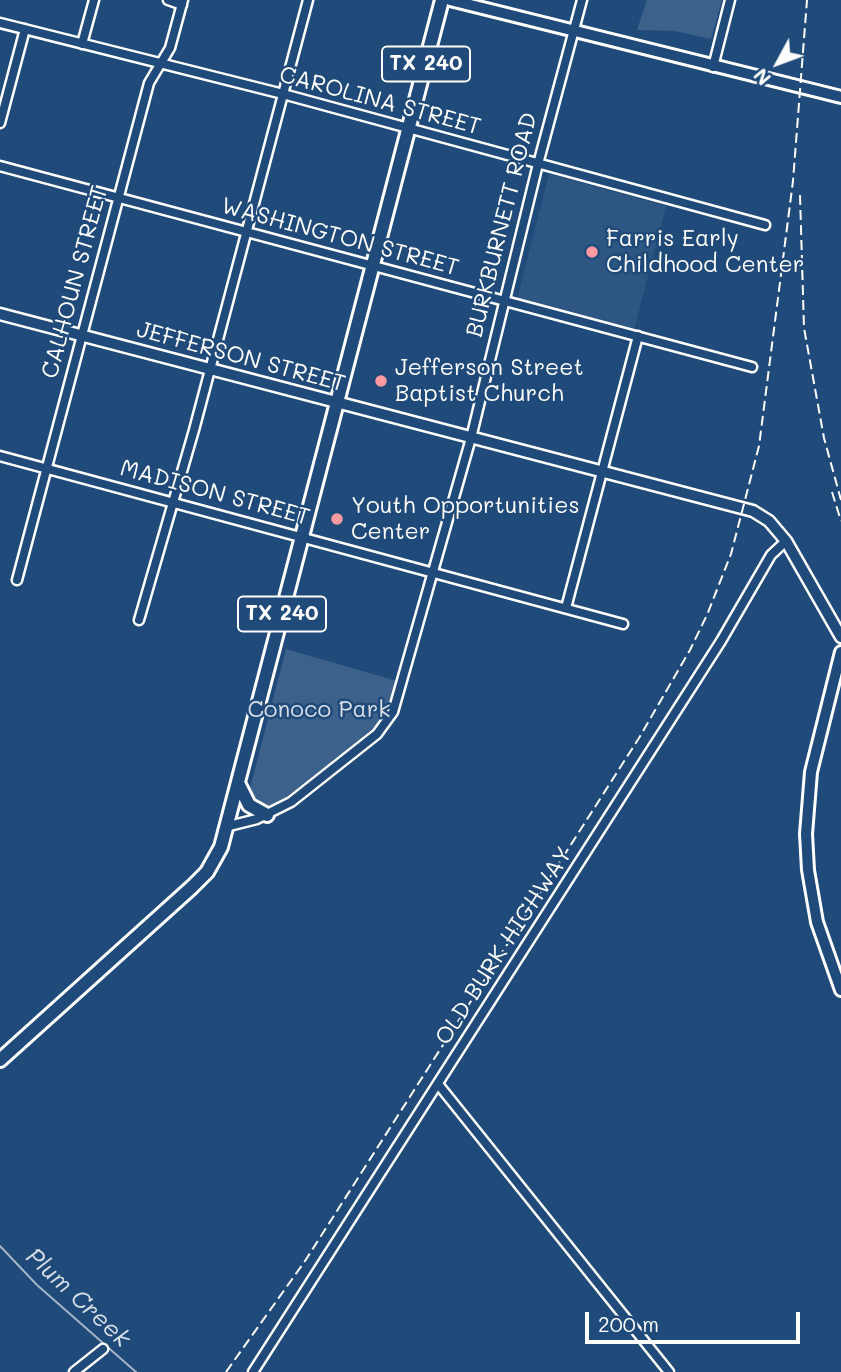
<!DOCTYPE html>
<style>
body{margin:0}
#map{position:relative;width:841px;height:1372px;overflow:hidden;background:#1f4a7a;font-family:Mali,sans-serif}
canvas{display:block}
.north{position:absolute;left:743px;top:28px;width:70px;height:70px;-webkit-text-stroke:5px #1f4a7a;paint-order:stroke;rotate:229deg;font-size:19px;font-weight:700;line-height:28px;text-align:center;color:#fff}
.north::after{content:'';display:block;margin:auto;width:24px;height:32px;background:#fff;clip-path:polygon(50% 0,100% 100%,50% 72%,0 100%)}
.scale{position:absolute;left:585px;top:1312px;width:215px;height:32px;box-sizing:border-box;border:4px solid #fff;border-top:0;padding-left:9px;font-size:21px;line-height:24px;white-space:nowrap;color:#fff;-webkit-text-stroke:5px #1f4a7a;paint-order:stroke}
</style>
<div id="map">
<canvas width="841" height="1372"></canvas>
<div class="north">N</div>
<div class="scale">200 m</div>
</div>
<script>
const ctx = document.querySelector('canvas').getContext('2d');
ctx.lineJoin = 'round';
function paint(path, color) {
  ctx.fillStyle = color;
  ctx.fill(path, 'evenodd');
}
function shape(rows) {
  const path = new Path2D();
  for (const r of rows) {
    path.moveTo(r[0], r[1]);
    for (let i = 2; i < r.length; i += 2) path.lineTo(r[i], r[i + 1]);
  }
  return path;
}
function stroke(path, color, width, dash) {
  ctx.strokeStyle = color;
  ctx.lineWidth = width;
  ctx.lineCap = dash ? 'butt' : 'round';
  ctx.setLineDash(dash || []);
  ctx.stroke(path);
}
function drawText(font, color, halo, rows, align = 'center') {
  ctx.font = font + ' Mali,sans-serif';
  ctx.lineWidth = 5;
  ctx.setLineDash([]);
  ctx.textBaseline = 'middle';
  ctx.strokeStyle = halo;
  ctx.fillStyle = color;
  for (const [text, x, y, turn = 0] of rows) {
    ctx.save();
    ctx.translate(x, y);
    ctx.rotate((+turn || 0) * Math.PI / 180);
    ctx.textAlign = isNaN(turn) ? turn : align;
    if (halo) ctx.strokeText(text, 0, 0);
    ctx.fillText(text, 0, 0);
    ctx.restore();
  }
}
paint(shape([
 [549,174,666,206,634,330,517,299]
]), '#2e5683');
paint(shape([
 [647,0,722,0,711,39,675,31,637,30],
 [286,649,397,681,393,702,379,723,282,805,265,810,248,796]
]), '#3c618b');
stroke(shape([
 [0,1246,37,1285,136,1372]
]), '#a3b5c8', 2);
const minor = shape([
 [168,0,182,5],
 [0,23,283,94,765,225],
 [82,44,94,0],
 [713,67,730,0],
 [0,123,25,29],
 [0,166,752,367],
 [0,456,623,624],
 [17,580,149,83,170,48,183,0],
 [566,608,638,336],
 [139,620,194,430,308,0],
 [229,826,257,819,291,802,377,734,393,712,471,438,538,164,582,0],
 [438,1084,669,1372],
 [74,1372,103,1349],
 [253,1372,721,641,771,555,786,541]
]);
const tertiary = shape([
 [0,314,753,511,769,521,786,541,841,637]
]);
const secondary = shape([
 [450,0,841,97],
 [841,652,811,772,806,834,808,870,817,922,841,990]
]);
const primary = shape([
 [239,785,249,805,267,815],
 [0,1060,192,887,207,872,221,847,442,0]
]);
stroke(minor, '#fff', 13);
stroke(tertiary, '#fff', 15);
stroke(secondary, '#fff', 16);
stroke(primary, '#fff', 18);
stroke(minor, '#1f4a7a', 8);
stroke(tertiary, '#1f4a7a', 10);
stroke(secondary, '#1f4a7a', 10);
stroke(primary, '#1f4a7a', 12);
stroke(shape([
 [800,195,804,328,824,438,841,500],
 [832,492,841,521],
 [226,1372,305,1261,639,738,690,650,707,615,731,554,759,446,793,181,807,0]
]), '#fff', 2, [10, 5]);
for (const [x, y, r, color] of [
 [592,252,7,"#ff9aa2"],
 [381,381,7,"#ff9aa2"],
 [337,519,7,"#ff9aa2"]
]) {
  const dot = new Path2D();
  dot.arc(x, y, r, 0, 2 * Math.PI);
  ctx.fillStyle = color;
  ctx.fill(dot);
  stroke(dot, '#1f4a7a', 2.5);
}
for (const [x, y, w] of [
 [426,64,88],
 [282,614,88]
]) {
  const box = new Path2D();
  box.roundRect(x - w / 2, y - 17.5, w, 35, 5);
  ctx.fillStyle = '#1f4a7a';
  ctx.fill(box);
  stroke(box, '#fff', 2);
}
drawText('bold 21px', '#fff', null, [
 ["TX 240",426,64],
 ["TX 240",282,614]
]);
drawText('23px', '#fff', '#1f4a7a', [
 ["CAROLINA STREET",380,101,15],
 ["BURKBURNETT ROAD",502,225,-76],
 ["WASHINGTON STREET",340,237,15],
 ["CALHOUN STREET",75,282,-75],
 ["JEFFERSON STREET",241,357,15],
 ["MADISON STREET",215,493,15],
 ["OLD BURK HIGHWAY",504,946,-57]
]);
drawText('23px', '#fff', '#1f4a7a', [
 ["Farris Early",606,239],
 ["Childhood Center",606,265],
 ["Jefferson Street",395,368],
 ["Baptist Church",395,394],
 ["Youth Opportunities",351,506],
 ["Center",351,532]
], 'left');
drawText('23px', '#d8dfe8', '#1f4a7a', [
 ["Conoco Park",319,710]
]);
drawText('italic 24px', '#d8e0e8', '#1f4a7a', [
 ["Plum Creek",78,1298,43]
]);
</script>
